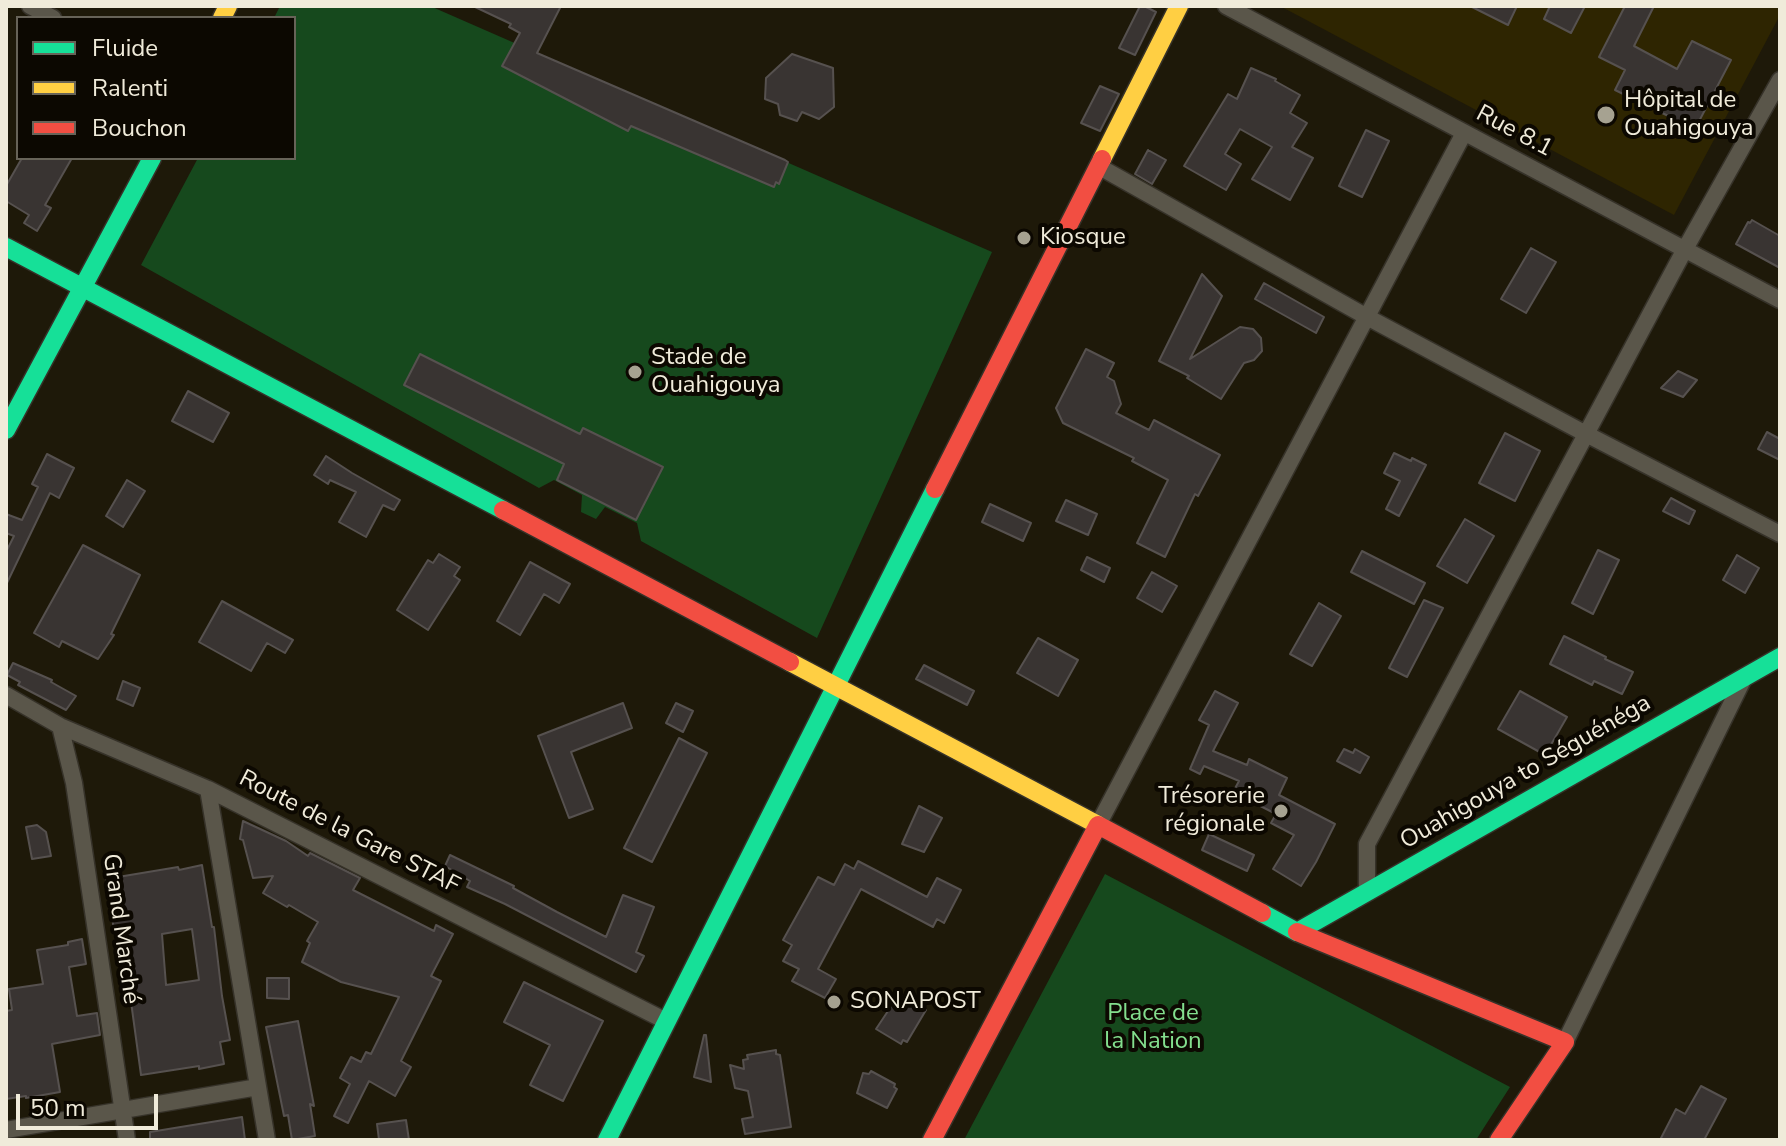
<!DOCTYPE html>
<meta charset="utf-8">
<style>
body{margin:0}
#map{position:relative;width:1786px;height:1146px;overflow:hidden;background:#1e1909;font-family:"Nunito Sans",sans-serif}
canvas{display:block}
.frame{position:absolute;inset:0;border:8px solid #f0ebda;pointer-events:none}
.legend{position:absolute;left:16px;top:16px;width:280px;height:144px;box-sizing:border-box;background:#0c0801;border:2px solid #676358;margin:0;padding:10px 14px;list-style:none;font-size:24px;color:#f0ebda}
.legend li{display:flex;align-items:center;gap:16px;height:40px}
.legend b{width:40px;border:2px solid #676358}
.scale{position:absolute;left:16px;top:1094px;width:142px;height:36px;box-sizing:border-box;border:4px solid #f0ebda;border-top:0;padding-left:10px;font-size:24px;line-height:28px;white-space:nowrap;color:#f0ebda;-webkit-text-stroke:6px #0c0801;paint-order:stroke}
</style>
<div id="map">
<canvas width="1786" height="1146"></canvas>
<div class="frame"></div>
<ul class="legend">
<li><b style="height:10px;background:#16e098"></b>Fluide</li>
<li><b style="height:10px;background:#ffcf43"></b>Ralenti</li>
<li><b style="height:10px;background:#f24e42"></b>Bouchon</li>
</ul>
<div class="scale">50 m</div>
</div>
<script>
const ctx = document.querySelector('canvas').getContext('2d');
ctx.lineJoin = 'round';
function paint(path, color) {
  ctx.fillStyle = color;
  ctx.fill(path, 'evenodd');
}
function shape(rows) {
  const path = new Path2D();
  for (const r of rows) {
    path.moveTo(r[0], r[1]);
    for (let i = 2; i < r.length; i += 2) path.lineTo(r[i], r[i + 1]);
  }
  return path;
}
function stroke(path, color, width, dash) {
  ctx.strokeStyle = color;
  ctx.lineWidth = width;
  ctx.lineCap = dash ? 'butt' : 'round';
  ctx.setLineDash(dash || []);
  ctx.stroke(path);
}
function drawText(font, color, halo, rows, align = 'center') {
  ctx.font = font + ' "Nunito Sans",sans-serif';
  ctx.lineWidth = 8;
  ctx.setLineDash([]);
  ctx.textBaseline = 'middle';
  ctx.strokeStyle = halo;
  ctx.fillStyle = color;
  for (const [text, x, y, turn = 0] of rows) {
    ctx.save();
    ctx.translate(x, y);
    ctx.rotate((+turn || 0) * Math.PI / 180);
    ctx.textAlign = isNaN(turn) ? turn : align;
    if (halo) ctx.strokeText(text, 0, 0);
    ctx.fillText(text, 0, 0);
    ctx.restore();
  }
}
paint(shape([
 [1280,6,1780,6,1780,15,1674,215]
]), '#2e2501');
paint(shape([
 [280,6,430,6,992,252,817,638,641,541,637,523,605,507,596,519,581,512,582,495,554,480,539,488,141,265,198,158,294,158,294,18,274,18],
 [1105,874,1510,1087,1476,1140,964,1140]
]), '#16491d');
const building = shape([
 [473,6,561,6,537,53,785,160,788,162,779,184,776,182,774,187,631,126,628,131,502,66,520,33,509,27,511,24,473,6],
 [1140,6,1144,6,1156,12,1135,55,1119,48,1140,6],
 [1470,6,1517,6,1508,25,1470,6],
 [1550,6,1585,6,1571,33,1544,19,1550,6],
 [1625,6,1654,6,1634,46,1677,69,1692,41,1731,60,1695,129,1615,90,1625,70,1599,57,1625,6],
 [792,54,833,68,834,107,819,119,802,112,797,121,780,115,778,104,765,99,766,78,792,54],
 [1251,68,1276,79,1275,81,1300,95,1290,113,1307,123,1292,147,1313,158,1290,200,1252,179,1272,147,1240,129,1225,154,1241,164,1226,190,1184,166,1228,94,1237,99,1251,68],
 [1100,86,1119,94,1100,131,1081,123,1100,86],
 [1366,130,1389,141,1362,197,1339,186,1366,130],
 [1148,150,1166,160,1152,184,1135,174,1148,150],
 [22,158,72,158,45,205,51,208,37,231,24,223,29,215,6,201,6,186,22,158],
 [1752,220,1780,236,1780,268,1736,244,1748,222,1750,223,1752,220],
 [1531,248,1556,262,1526,313,1501,299,1531,248],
 [1202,274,1222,296,1190,359,1240,327,1253,329,1261,338,1262,351,1254,360,1244,363,1221,399,1187,378,1189,376,1159,361,1202,274],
 [1264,283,1324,317,1316,333,1255,299,1264,283],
 [1086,349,1114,363,1107,377,1114,381,1121,404,1116,413,1149,430,1154,420,1220,455,1198,496,1195,494,1165,557,1137,543,1168,480,1132,461,1134,458,1063,423,1056,408,1086,349],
 [420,354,580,434,583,428,663,467,636,520,557,480,564,464,404,385,420,354],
 [1678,371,1697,380,1683,397,1661,388,1678,371],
 [188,391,229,413,213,442,172,421,188,391],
 [1767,432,1780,439,1780,460,1758,449,1767,432],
 [1505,433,1540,451,1515,501,1479,483,1505,433],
 [1394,453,1411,461,1412,458,1426,465,1399,516,1386,509,1400,481,1384,473,1394,453],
 [47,454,74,468,59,498,50,493,6,585,6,552,14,536,6,533,6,514,22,520,38,487,32,484,47,454],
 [326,456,352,473,400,500,394,510,383,505,366,537,339,522,356,492,330,480,328,484,314,475,326,456],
 [127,480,145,491,123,527,106,516,127,480],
 [1671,498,1695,511,1689,524,1663,511,1671,498],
 [1066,500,1097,514,1088,535,1056,521,1066,500],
 [990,504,1031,523,1023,541,982,522,990,504],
 [1465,519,1494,536,1467,583,1437,566,1465,519],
 [83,545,140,575,111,634,114,635,98,659,62,641,59,647,34,633,83,545],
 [1598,550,1619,560,1593,614,1572,603,1598,550],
 [1362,551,1425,583,1414,604,1351,572,1362,551],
 [439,554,460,567,454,576,460,580,428,630,397,610,428,560,433,563,439,554],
 [1737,555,1759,568,1745,593,1723,580,1737,555],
 [1087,557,1110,568,1104,582,1081,570,1087,557],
 [530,562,570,584,559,603,544,594,520,635,497,621,530,562],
 [1152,572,1177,586,1162,612,1137,598,1152,572],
 [1424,600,1443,608,1407,677,1389,668,1424,600],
 [222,601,293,640,285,653,267,643,251,671,199,642,222,601],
 [1319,603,1341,616,1312,666,1290,654,1319,603],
 [1564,636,1606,657,1605,659,1633,672,1622,694,1594,681,1592,685,1550,664,1564,636],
 [1038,638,1078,660,1058,696,1017,673,1038,638],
 [13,663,52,680,51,682,76,696,66,710,18,685,20,682,7,675,13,663],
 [924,665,974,691,967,705,916,679,924,665],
 [123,681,140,688,133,706,117,699,123,681],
 [1215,691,1238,703,1213,751,1247,765,1249,759,1287,778,1279,795,1335,824,1316,862,1301,886,1273,869,1294,835,1271,823,1276,814,1233,792,1239,781,1204,766,1200,774,1190,769,1209,725,1199,720,1215,691],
 [1520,691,1567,717,1545,755,1498,729,1520,691],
 [623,703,632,728,571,752,593,809,569,818,538,736,623,703],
 [676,703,693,711,683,732,666,723,676,703],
 [679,738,707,753,652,862,624,848,679,738],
 [1344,749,1353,753,1355,749,1369,757,1360,773,1337,761,1344,749],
 [919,806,942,818,924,852,902,844,919,806],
 [243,821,286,841,308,856,310,853,360,878,353,890,434,931,436,925,453,934,431,976,441,981,401,1061,411,1067,395,1096,369,1081,348,1123,334,1116,350,1084,340,1078,351,1057,361,1062,366,1052,371,1054,399,997,341,982,302,962,310,943,307,941,318,922,289,905,287,907,263,893,273,876,253,878,243,840,240,839,243,821],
 [37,825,46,832,51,856,32,859,26,827,37,825],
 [1209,834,1254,855,1247,871,1202,850,1209,834],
 [450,855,514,886,513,888,557,912,606,937,623,895,654,907,636,952,644,956,636,972,505,904,467,887,470,881,445,866,450,855],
 [858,861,927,897,937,878,961,890,944,923,937,919,933,927,861,889,818,969,836,979,825,998,792,981,799,969,783,961,792,945,783,940,818,877,834,885,845,864,854,869,858,861],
 [202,865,212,927,214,927,222,996,230,1040,220,1042,224,1064,199,1069,199,1066,141,1075,129,987,124,987,120,929,114,930,106,879,178,867,179,870,202,865],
 [192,929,199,980,166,985,162,934,192,929],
 [82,939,86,964,69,967,77,1016,97,1013,100,1035,52,1044,60,1092,26,1098,26,1096,6,1099,6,1011,12,1010,9,989,43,984,37,950,68,945,68,942,82,939],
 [267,978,289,978,289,999,267,998,267,978],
 [524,982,603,1021,563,1101,530,1085,550,1045,504,1022,524,982],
 [898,996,901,998,902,996,926,1010,907,1042,903,1040,901,1044,876,1029,898,996],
 [298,1021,314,1106,310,1104,315,1136,292,1140,288,1115,284,1116,266,1027,298,1021],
 [704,1035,706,1035,711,1082,694,1077,704,1035],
 [776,1050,776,1054,780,1055,791,1127,745,1134,742,1119,753,1117,748,1091,735,1088,730,1065,744,1069,743,1060,748,1059,747,1055,776,1050],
 [871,1071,895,1084,894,1087,897,1089,887,1108,857,1093,863,1073,869,1074,871,1071],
 [1701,1086,1726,1099,1704,1140,1660,1140,1676,1109,1685,1114,1701,1086],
 [242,1117,245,1140,150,1140,150,1132,242,1117],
 [406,1120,409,1140,379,1140,377,1124,406,1120]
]);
paint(building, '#393432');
stroke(building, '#56514f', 2);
const street = shape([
 [30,6,53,18],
 [1226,6,1780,300],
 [1098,166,1367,317,1586,434,1780,534],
 [6,695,60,726,208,789,666,1021],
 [60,726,74,783,127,1140],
 [208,789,267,1140],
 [1098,825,1464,133],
 [1367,892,1367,844,1685,249,1780,80],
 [1565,1042,1743,680],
 [6,1130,258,1087]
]);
const fast = shape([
 [6,247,503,510],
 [6,430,152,158],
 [1262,913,1297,932,1780,657],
 [607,1140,935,489]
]);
const slow = shape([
 [222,18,228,6],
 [1102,159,1179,6],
 [790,662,1098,825]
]);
const jam = shape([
 [935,489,1102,159],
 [503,510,790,662],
 [1297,932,1565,1042,1499,1140],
 [932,1140,1098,825,1262,913]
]);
stroke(street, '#363229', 19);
stroke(fast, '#363229', 21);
stroke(slow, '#363229', 21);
stroke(jam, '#363229', 21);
stroke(street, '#5a564a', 16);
stroke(fast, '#16e098', 18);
stroke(slow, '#ffcf43', 18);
stroke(jam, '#f24e42', 18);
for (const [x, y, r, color] of [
 [1606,115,10,"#a6a291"],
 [1024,238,8,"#a6a291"],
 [635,372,8,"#a6a291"],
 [1281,811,8,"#a6a291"],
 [834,1002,8,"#a6a291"]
]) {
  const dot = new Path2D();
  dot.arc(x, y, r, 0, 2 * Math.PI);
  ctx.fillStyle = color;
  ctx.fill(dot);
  stroke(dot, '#0c0801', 3);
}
drawText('24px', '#f0ebda', '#0c0801', [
 ["Hôpital de",1624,101],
 ["Ouahigouya",1624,129],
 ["Kiosque",1040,238],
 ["Stade de",651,358],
 ["Ouahigouya",651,386],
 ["Trésorerie",1265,797,"right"],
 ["régionale",1265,825,"right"],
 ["SONAPOST",850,1002]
], 'left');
drawText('24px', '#f0ebda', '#0c0801', [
 ["Rue 8.1",1514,132,28],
 ["Ouahigouya to Séguénéga",1526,773,-30],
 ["Route de la Gare STAF",349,833,27],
 ["Grand Marché",120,929,82]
]);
drawText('24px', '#83de8d', '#0c0801', [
 ["Place de",1153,1014],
 ["la Nation",1153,1042]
]);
</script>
